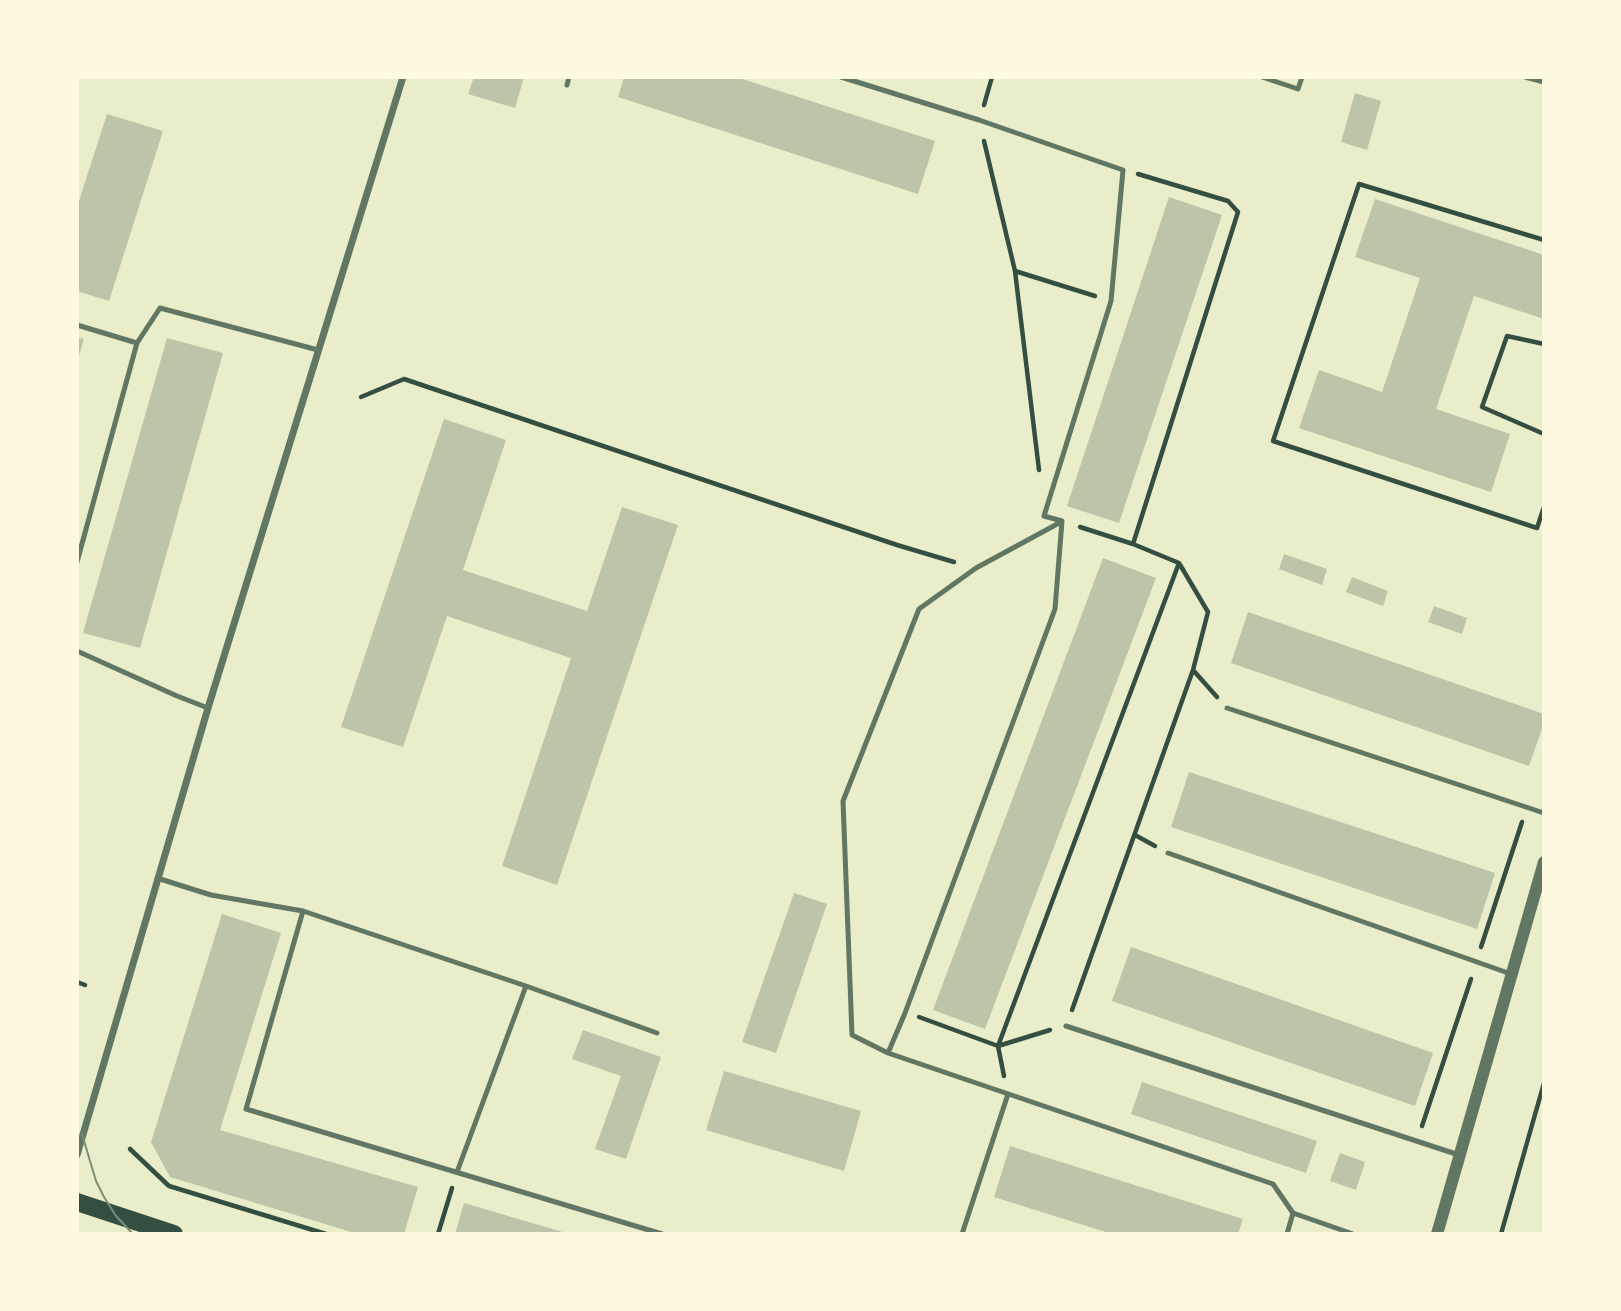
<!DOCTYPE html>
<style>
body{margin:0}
#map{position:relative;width:1621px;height:1311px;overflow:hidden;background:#e9edc9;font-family:Mulish,sans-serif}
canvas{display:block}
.frame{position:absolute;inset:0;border:79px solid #fefae0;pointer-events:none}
</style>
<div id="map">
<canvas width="1621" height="1311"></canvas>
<div class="frame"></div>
</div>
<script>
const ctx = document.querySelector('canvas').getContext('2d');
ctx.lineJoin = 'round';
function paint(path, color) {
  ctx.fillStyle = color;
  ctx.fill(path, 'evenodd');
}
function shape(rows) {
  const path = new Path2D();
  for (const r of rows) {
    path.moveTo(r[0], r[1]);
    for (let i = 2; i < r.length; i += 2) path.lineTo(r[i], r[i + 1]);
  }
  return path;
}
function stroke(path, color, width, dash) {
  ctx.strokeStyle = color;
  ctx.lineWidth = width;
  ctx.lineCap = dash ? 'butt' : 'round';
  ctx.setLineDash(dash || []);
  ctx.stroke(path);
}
paint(shape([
 [474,77,524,77,515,108,468,94],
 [624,77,736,77,935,141,918,194,618,97],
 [1355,93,1381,101,1367,150,1341,142],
 [107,114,163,131,109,301,77,291,77,207],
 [1169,197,1222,215,1119,523,1067,506],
 [1375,199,1544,255,1544,319,1474,296,1436,409,1510,434,1491,492,1299,428,1319,370,1382,392,1420,278,1355,257],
 [77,337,84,339,78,359,77,359],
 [167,338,223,353,140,648,83,633],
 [444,419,506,440,463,570,587,611,622,507,678,525,557,885,502,866,571,658,447,616,403,747,341,727],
 [1284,554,1327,569,1322,585,1279,569],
 [1103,558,1156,578,985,1029,933,1010],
 [1352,577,1388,591,1383,606,1346,592],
 [1434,606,1467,618,1462,634,1428,622],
 [1248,612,1544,714,1544,723,1529,766,1231,663],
 [1189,772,1495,873,1477,929,1171,827],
 [794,893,827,904,776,1053,742,1042],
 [222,914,281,933,220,1130,418,1187,404,1234,358,1234,170,1177,151,1142],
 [1131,947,1433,1053,1415,1106,1112,1001],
 [583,1030,661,1057,626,1159,595,1149,621,1076,572,1059],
 [724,1071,861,1111,844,1171,706,1130],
 [1142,1082,1317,1141,1306,1173,1131,1114],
 [1010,1146,1243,1219,1238,1234,1112,1234,994,1197],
 [1340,1153,1365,1162,1356,1190,1330,1181],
 [464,1203,566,1233,566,1234,455,1234]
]), '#bcc5a7');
stroke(shape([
 [984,105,992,77],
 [984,141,1015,271,1039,470],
 [1544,240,1359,184,1273,441,1537,528,1544,507],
 [1015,271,1095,296],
 [1544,344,1507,336,1482,407,1544,434],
 [361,397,404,379,897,545,954,562],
 [1080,527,1133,544,1179,563],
 [1133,544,1238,212,1228,201,1138,174],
 [1193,670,1217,697],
 [1135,835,1155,846],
 [1481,947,1522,822],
 [77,982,85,985],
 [919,1017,998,1046,1050,1030],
 [1004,1076,998,1046,1179,563,1208,612,1193,670,1072,1010],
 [1422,1126,1471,979],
 [130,1149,169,1186,326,1234],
 [438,1234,452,1188],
 [1501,1234,1544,1083]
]), '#344e41', 4.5);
stroke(shape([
 [841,77,979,120,1123,170,1111,301,1044,516,1062,521,1055,609,905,1013,888,1053,1273,1184,1293,1213,1353,1234],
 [1262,77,1298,89,1302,77],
 [1525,77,1544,82],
 [567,85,569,77],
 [77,325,137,343],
 [77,562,137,343,160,308,318,350],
 [77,651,177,696,208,708],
 [1227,708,1544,813],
 [1168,853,1511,974],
 [157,878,211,895,303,911,246,1109,662,1234],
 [303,911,526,986,457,1172],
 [526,986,657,1033],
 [1066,1026,1459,1155],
 [888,1053,852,1035,843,801,919,609,976,568,1061,522],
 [962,1234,1008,1094],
 [1287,1234,1293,1213]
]), '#617663', 5);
stroke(shape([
 [77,1155,208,708,403,77]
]), '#617663', 7);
stroke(shape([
 [1437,1234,1544,862]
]), '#617663', 12);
stroke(shape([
 [77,1202,174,1234]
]), '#344e41', 18);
stroke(shape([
 [82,1134,96,1181,104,1197,116,1216,133,1234]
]), '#7c8e77', 2);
</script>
